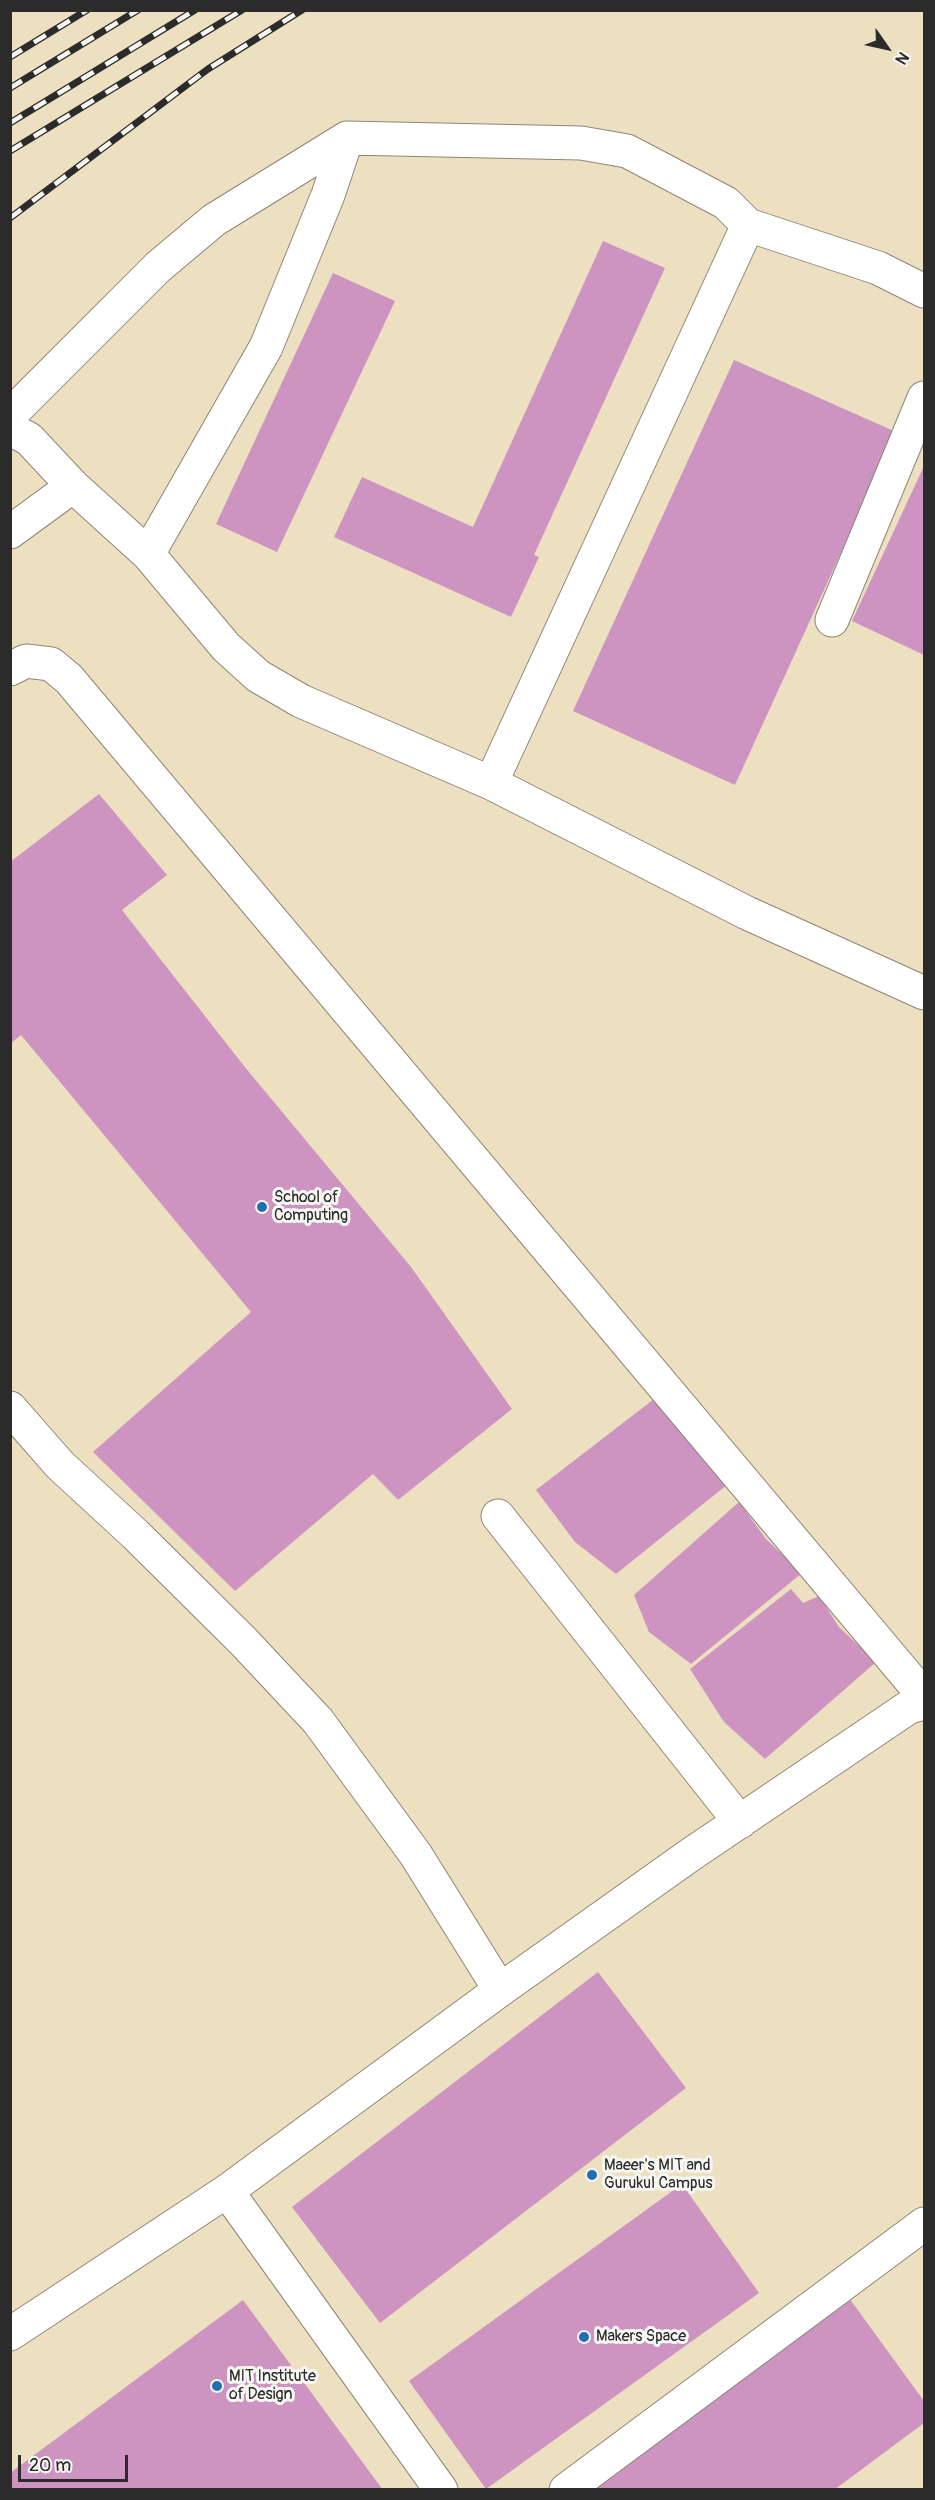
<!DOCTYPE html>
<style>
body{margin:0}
#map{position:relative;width:935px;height:2500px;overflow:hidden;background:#ece0c0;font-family:Pangolin,sans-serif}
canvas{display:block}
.frame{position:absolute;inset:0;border:12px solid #2b2b2b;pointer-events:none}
.north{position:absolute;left:857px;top:18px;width:60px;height:60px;-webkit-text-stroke:4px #f6f6f2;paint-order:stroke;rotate:124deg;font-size:16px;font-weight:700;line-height:24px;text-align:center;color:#2b2b2b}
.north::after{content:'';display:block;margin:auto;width:21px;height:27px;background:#2b2b2b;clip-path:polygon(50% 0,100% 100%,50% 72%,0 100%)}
.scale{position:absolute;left:18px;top:2455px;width:110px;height:27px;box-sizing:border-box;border:3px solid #2b2b2b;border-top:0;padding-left:8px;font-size:18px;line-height:21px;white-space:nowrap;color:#2b2b2b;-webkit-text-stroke:4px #f6f6f2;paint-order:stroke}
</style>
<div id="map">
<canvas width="935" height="2500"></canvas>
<div class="frame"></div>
<div class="north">N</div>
<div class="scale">20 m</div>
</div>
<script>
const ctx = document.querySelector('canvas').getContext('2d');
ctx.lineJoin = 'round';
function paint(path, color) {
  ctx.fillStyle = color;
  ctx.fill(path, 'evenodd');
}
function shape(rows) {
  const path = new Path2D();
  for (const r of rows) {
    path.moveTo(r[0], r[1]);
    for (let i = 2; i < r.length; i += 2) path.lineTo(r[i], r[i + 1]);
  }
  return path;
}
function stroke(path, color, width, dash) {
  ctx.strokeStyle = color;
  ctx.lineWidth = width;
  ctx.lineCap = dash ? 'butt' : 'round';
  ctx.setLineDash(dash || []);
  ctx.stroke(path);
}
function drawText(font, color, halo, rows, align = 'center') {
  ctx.font = font + ' Pangolin,sans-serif';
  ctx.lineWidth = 6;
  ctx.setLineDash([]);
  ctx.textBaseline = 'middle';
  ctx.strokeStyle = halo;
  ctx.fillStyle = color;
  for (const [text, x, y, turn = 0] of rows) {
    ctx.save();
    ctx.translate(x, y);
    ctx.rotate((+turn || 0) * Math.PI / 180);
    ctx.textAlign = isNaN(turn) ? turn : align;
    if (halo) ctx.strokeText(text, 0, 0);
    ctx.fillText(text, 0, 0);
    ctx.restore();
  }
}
paint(shape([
 [603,241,665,268,534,555,539,557,511,617,334,537,362,477,473,527],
 [333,273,395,301,277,552,216,524],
 [734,360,896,432,735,785,573,711],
 [924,466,924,655,852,621],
 [99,794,167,875,122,910,244,1066,411,1267,512,1409,398,1500,373,1474,235,1591,93,1452,251,1312,21,1035,10,1044,10,862],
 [654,1399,728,1484,616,1574,575,1542,536,1490],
 [739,1502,766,1539,802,1573,691,1664,649,1632,634,1595],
 [791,1589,803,1603,819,1596,839,1627,876,1662,765,1759,724,1722,690,1669],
 [598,1972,686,2088,380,2323,292,2207],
 [682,2184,759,2293,486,2489,409,2381],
 [849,2298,924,2401,924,2423,834,2490,589,2490],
 [243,2300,383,2490,10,2490,10,2473]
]), '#cd94c1');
const minor = shape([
 [10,415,158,267,214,220,347,138,581,143,627,151,726,203,748,225,878,268,924,291],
 [10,429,29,439,73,486,148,554,226,647,258,676,301,701,491,783,747,913,924,993],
 [10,532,73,486],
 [148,554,266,347,328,195,347,138],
 [832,620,924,398],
 [10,669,26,661,51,664,69,679,924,1696],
 [491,783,748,225],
 [10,1408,60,1465,136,1535,243,1641,318,1721,416,1855,500,1990],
 [498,1516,740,1822],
 [227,2191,441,2490],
 [10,2334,227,2191,500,1990,690,1855,909,1707,924,1703],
 [566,2490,924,2224]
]);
stroke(minor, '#8c8676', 35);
stroke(minor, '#fff', 33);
const rail = shape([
 [10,57,87,10],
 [10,88,138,10],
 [10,123,195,10],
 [10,151,242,10],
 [10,218,208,69,302,10]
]);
stroke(rail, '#2b2b2b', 7);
stroke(rail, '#f6f6f2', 4.5, [14]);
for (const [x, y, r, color] of [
 [262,1207,6,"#1f6fb2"],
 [592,2175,6,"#1f6fb2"],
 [584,2337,6,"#1f6fb2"],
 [217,2386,6,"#1f6fb2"]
]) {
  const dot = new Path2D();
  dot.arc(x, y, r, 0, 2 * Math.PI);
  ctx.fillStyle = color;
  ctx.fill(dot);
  stroke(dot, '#f6f6f2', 2);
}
drawText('16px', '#2b2b2b', '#f6f6f2', [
 ["School of",274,1198],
 ["Computing",274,1216],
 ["Maeer's MIT and",604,2166],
 ["Gurukul Campus",604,2184],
 ["Makers Space",596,2337],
 ["MIT Institute",229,2377],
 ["of Design",229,2395]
], 'left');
</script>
